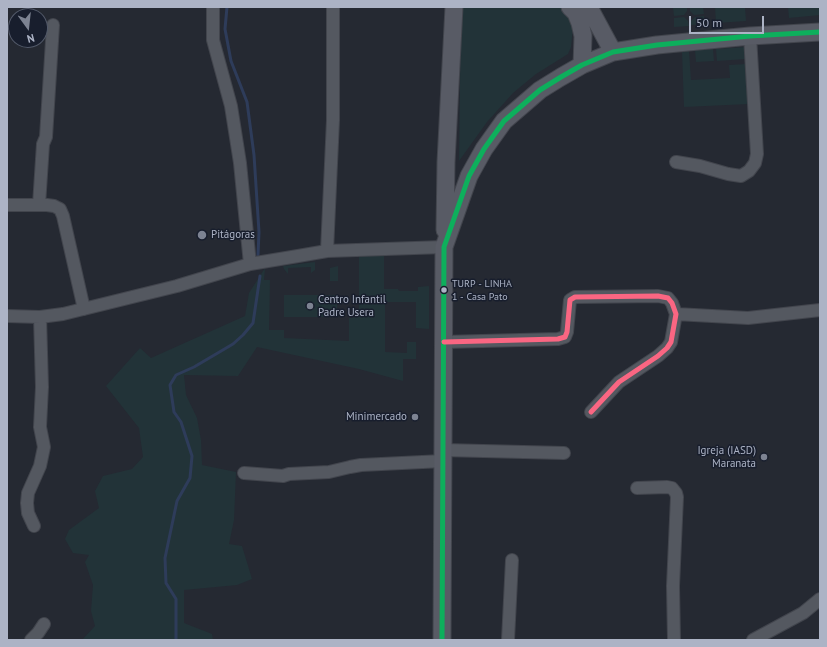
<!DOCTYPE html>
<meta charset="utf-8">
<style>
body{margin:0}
#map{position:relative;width:827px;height:647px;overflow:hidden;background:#252932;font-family:"PT Sans",sans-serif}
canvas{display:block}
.frame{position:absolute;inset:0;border:8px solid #acb3c5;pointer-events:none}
.north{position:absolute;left:8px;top:8px;width:40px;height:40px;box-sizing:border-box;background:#181e2d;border:1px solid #535a6a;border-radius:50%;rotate:165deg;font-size:11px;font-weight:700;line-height:16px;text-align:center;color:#acb3c5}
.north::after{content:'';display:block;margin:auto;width:14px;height:18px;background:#7d8392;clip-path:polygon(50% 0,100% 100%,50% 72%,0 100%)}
.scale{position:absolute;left:689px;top:16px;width:75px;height:18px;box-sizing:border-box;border:2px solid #acb3c5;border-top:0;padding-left:5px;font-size:12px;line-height:14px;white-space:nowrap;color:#acb3c5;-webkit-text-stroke:3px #181e2d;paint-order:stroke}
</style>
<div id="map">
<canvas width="827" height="647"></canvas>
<div class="frame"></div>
<div class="north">N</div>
<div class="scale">50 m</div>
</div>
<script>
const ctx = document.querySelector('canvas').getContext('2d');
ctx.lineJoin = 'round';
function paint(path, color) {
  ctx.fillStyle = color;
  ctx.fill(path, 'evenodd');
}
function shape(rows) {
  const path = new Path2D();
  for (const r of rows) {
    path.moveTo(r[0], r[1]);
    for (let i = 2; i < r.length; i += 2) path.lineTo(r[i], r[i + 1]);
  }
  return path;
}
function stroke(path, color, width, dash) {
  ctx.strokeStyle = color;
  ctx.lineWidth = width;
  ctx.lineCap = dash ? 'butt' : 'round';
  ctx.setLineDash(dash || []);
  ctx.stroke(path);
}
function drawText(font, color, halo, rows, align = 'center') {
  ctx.font = font + ' "PT Sans",sans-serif';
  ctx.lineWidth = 3;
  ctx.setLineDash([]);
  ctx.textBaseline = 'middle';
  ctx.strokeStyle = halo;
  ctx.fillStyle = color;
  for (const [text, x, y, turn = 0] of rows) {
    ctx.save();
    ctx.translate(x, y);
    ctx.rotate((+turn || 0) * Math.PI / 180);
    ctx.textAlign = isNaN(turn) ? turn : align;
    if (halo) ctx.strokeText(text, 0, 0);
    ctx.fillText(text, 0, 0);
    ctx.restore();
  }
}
paint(shape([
 [461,7,560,7,566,12,573,28,571,47,568,54,536,74,513,93,487,122,459,161],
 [687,7,687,11,684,15,674,16,673,8],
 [690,7,703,7,704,14,694,15,690,11],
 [715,7,745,7,746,21,716,23],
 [788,7,820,7,820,15,789,18],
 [704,16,705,24,691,25,691,21,695,17],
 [684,17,688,21,689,26,674,27,674,18],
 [746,47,746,59,717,61,716,49],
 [713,49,714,61,696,62,695,50],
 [682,51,689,51,691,80,730,78,729,65,747,64,749,104,684,107],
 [359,256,384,256,384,289,398,289,399,291,418,291,418,287,429,286,429,329,416,328,416,302,385,302,385,352,407,353,407,342,416,342,416,359,403,359,403,381,359,369,257,347,238,376,184,375,186,395,197,418,201,440,202,465,236,472,234,520,229,544,242,546,252,579,237,585,184,590,184,623,212,634,213,640,82,640,95,626,91,611,93,585,85,562,89,555,73,553,65,539,69,530,99,508,95,491,103,476,132,469,143,457,139,428,106,386,140,348,151,358,245,316,249,293,265,268,264,280,270,280,269,330,284,330,284,338,349,341,349,318,359,317],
 [315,262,315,270,311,273,311,267,288,268,288,274,284,269,283,266],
 [338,266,338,281,330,281,330,268],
 [284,295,337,295,337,317,284,317]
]), '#223338');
stroke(shape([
 [227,7,225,29,231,61,247,102,254,155,259,232,258,255],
 [176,640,176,599,166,583,165,558,177,501,190,478,192,456,181,422,174,412,170,385,176,375,194,367,233,344,243,335,253,323,260,276]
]), '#2e3c5a', 3);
const street = shape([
 [213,7,213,40,231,106,240,163,250,264],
 [676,162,700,166,728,174,741,176,749,171,755,163,757,154,750,36],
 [7,205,47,205,54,206,60,209,63,216,84,309],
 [39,205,43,144,46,137,53,25],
 [327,251,333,120,333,7],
 [676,314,748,318,820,310],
 [7,316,40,317,63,314,177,286,250,264,298,256,327,251,444,247],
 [444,342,558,339,565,337,567,332,570,300,575,297,658,296,668,298,672,303,676,314,671,342,667,348,658,356,619,382,591,412],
 [443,450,564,453],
 [244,473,283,476,289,474,329,472,350,467,361,465,443,461],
 [637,488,667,487,672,488,676,493,677,497,673,586,674,640],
 [34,526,28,513,27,503,28,493,40,466,44,447,40,427,42,387,40,317],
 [31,640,38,633,44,624],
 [508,640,512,560],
 [753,640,803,613,820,599]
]);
const secondary = shape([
 [570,7,576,13,580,23,583,36,582,65],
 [586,7,592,13,613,52],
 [445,230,446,162,454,7],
 [442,640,444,247,469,176,484,149,504,121,540,90,561,77,582,65,613,52,657,45,750,36,820,32]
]);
stroke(street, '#42454d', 14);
stroke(secondary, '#42454d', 19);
stroke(street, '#545860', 12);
stroke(secondary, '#585b65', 17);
stroke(shape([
 [442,640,444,247,469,176,484,149,504,121,540,90,561,77,582,65,613,52,657,45,750,36,820,32]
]), '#0daf5c', 5);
stroke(shape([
 [444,342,558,339,565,337,567,332,570,300,575,297,658,296,668,298,672,303,676,314,671,342,667,348,658,356,619,382,591,412]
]), '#fa6682', 5);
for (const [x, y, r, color] of [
 [202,235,5,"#7d8392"],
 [444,290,3.5,"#acb3c5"],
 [310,306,4,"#7d8392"],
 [415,417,4,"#7d8392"],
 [764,457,4,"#7d8392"]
]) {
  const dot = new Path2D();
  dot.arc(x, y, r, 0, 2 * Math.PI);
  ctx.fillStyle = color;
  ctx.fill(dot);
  stroke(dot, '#181e2d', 1.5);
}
drawText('10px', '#acb3c5', '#181e2d', [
 ["TURP - LINHA",452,284],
 ["1 - Casa Pato",452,297]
], 'left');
drawText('11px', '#acb3c5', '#181e2d', [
 ["Pitágoras",211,235],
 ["Centro Infantil",318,300],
 ["Padre Usera",318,313],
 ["Minimercado",407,417,"right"],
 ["Igreja (IASD)",756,451,"right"],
 ["Maranata",756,464,"right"]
], 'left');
</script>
